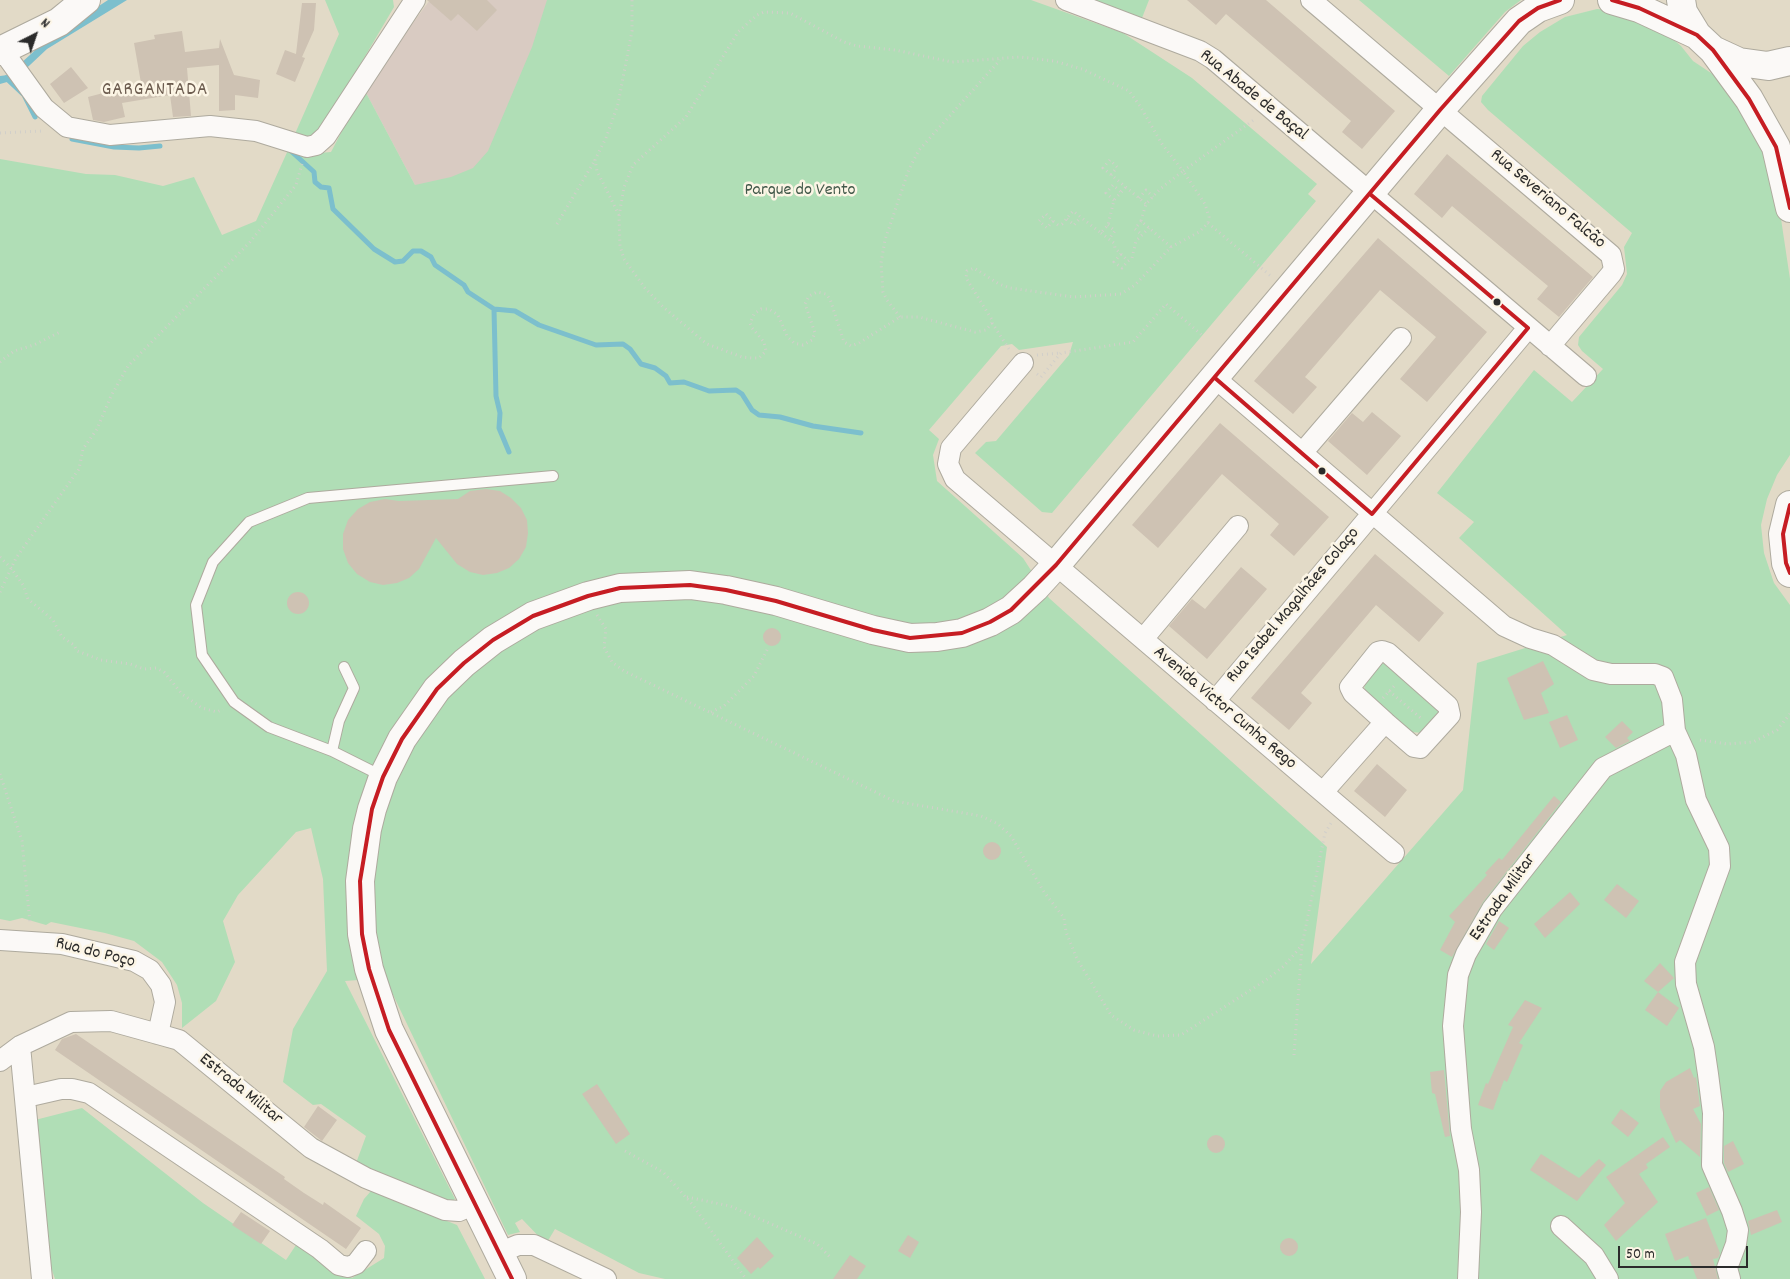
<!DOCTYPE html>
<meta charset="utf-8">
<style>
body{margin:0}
#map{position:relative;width:1790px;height:1279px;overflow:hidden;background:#e2dac7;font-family:Dekko,sans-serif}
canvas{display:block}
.north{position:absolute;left:10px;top:10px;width:50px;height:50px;-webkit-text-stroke:4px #fcf5e5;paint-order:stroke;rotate:41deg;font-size:14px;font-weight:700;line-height:20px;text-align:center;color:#2b2b2b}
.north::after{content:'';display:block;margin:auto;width:18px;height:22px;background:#2b2b2b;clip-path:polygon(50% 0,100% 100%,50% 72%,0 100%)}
.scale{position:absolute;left:1618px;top:1246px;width:130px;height:22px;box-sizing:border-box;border:2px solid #2b2b2b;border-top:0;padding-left:6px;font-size:15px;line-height:18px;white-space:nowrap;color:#2b2b2b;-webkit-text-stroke:4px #fcf5e5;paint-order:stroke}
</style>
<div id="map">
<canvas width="1790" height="1279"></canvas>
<div class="north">N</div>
<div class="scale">50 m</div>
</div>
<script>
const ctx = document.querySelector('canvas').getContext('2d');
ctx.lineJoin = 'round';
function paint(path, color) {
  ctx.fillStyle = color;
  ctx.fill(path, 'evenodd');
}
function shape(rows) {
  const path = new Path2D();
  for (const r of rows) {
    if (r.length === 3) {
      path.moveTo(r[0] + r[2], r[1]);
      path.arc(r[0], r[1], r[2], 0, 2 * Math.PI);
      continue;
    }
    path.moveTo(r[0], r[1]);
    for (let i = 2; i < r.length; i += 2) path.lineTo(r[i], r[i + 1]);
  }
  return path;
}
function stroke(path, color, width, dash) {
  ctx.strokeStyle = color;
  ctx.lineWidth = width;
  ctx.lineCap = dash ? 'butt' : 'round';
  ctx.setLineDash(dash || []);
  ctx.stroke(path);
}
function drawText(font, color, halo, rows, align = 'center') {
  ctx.font = font + ' Dekko,sans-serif';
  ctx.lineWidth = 5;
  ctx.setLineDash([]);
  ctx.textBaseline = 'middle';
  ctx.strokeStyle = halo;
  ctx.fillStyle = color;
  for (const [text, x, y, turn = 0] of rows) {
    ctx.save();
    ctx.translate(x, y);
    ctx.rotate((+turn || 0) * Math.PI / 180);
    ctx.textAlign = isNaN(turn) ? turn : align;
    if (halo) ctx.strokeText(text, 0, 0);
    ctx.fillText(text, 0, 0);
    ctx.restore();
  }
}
paint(shape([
 [430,0,615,0,559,194,415,185,364,89]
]), '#d9cbc2');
paint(shape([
 [325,0,393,0,394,7,320,133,308,137,294,136,339,34],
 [547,0,1031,0,1123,33,1192,78,1317,184,1308,194,1316,201,1052,513,1042,512,975,453,986,442,996,441,1069,355,1073,342,1019,350,1012,344,1001,346,929,430,939,439,933,455,937,481,1023,558,1049,598,1327,847,1311,964,1463,790,1477,663,1567,635,1459,538,1474,522,1437,493,1534,370,1572,402,1603,369,1582,351,1578,345,1579,337,1622,285,1627,274,1624,247,1632,233,1488,110,1481,102,1482,96,1523,46,1540,32,1565,17,1597,9,1623,11,1655,24,1681,46,1693,61,1717,77,1737,97,1774,172,1790,279,1790,455,1777,475,1767,499,1761,525,1764,553,1774,583,1790,605,1790,1279,665,1279,639,1273,555,1229,546,1244,522,1219,515,1223,520,1232,508,1235,385,978,345,981,455,1199,447,1204,355,1166,366,1136,321,1104,313,1105,283,1082,293,1029,327,971,323,879,311,828,296,832,238,895,223,921,235,962,216,1001,182,1028,182,1003,177,985,162,962,134,941,105,933,51,922,46,925,22,918,10,921,0,919,0,159,86,174,115,175,163,186,194,177,222,235,256,221,289,148,309,154,331,152,364,89,415,185,451,177,473,168,488,151,532,47],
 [1093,0,1149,0,1142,18],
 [1359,0,1521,0,1505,12,1449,76],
 [1387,663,1438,709,1438,713,1422,733,1412,732,1365,692,1364,683,1379,664],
 [82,1108,203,1203,286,1260,298,1242,352,1278,384,1258,385,1246,379,1234,356,1216,364,1199,371,1191,457,1225,485,1279,55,1279,48,1258,35,1120]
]), '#b0deb6');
paint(shape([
 [108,0,127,0,47,49,14,80,0,84,0,76,8,75,43,43]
]), '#7cbfcd');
stroke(shape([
 [6,78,24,95,35,117],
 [72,139,114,147,139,148,160,146],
 [291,151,314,172,315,182,321,187,329,188,333,209,374,249,395,262,403,261,413,251,421,251,431,257,435,265,464,285,468,292,494,309,515,311,539,325,596,345,623,344,630,349,641,364,655,368,666,376,670,383,684,382,709,391,736,390,742,394,752,410,759,415,780,417,813,426,861,433],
 [494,309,496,396,500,413,499,428,509,452]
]), '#7cbfcd', 5);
paint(shape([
 [427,0,487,0,497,10,477,31,458,14,451,21],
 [1187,0,1266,0,1395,111,1362,149,1342,132,1351,121,1240,26,1226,14,1216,25],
 [302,3,316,3,314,30,302,57,305,58,295,82,276,74,285,50,296,54],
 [182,31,185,52,219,48,220,39,234,75,260,80,258,98,235,95,235,110,219,111,219,65,187,68,191,116,173,117,170,95,122,103,125,117,104,122,93,120,88,97,141,83,134,43,155,39,154,35],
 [71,67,88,88,64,103,50,84],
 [1447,154,1593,277,1559,317,1537,299,1548,286,1501,247,1452,206,1442,218,1414,194],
 [1378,238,1487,332,1427,402,1400,379,1436,337,1380,290,1305,377,1317,387,1293,414,1254,381],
 [1372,412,1401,436,1367,475,1328,441,1352,413,1363,422],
 [1220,423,1329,517,1294,556,1270,535,1279,524,1222,474,1158,548,1132,525],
 [486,489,500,491,511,498,521,508,527,520,528,533,526,547,519,559,509,568,497,573,483,575,470,572,457,564,436,538,419,569,409,578,397,583,383,585,370,582,357,574,348,563,343,549,343,534,348,520,358,509,370,502,385,499,399,501,458,499,470,491],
 [1375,554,1444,613,1419,642,1376,605,1301,693,1312,703,1289,730,1251,698],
 [1241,567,1267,589,1207,659,1169,626,1192,599,1205,609],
 [298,603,11],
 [772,637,9],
 [1543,661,1554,684,1541,693,1549,713,1524,720,1507,678],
 [1567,715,1578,740,1560,748,1549,722],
 [1622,721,1633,732,1627,738,1630,741,1616,748,1605,737],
 [1377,764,1407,790,1385,817,1354,791],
 [1554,796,1561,802,1483,902,1452,957,1440,950,1455,922,1449,916,1487,875,1485,873,1499,858,1502,860],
 [992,851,9],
 [1617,884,1639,901,1626,918,1604,900],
 [1570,892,1580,904,1545,938,1534,924],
 [1499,921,1509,928,1494,950,1486,944],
 [1660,963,1674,978,1658,992,1644,981],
 [1658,992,1679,1008,1667,1026,1645,1010],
 [1525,1000,1542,1008,1519,1043,1523,1045,1507,1082,1504,1080,1493,1110,1478,1105,1486,1083,1488,1084,1513,1027,1508,1025],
 [76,1034,285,1177,284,1179,304,1193,323,1205,324,1202,361,1228,346,1249,55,1050,62,1039],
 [1690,1068,1694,1078,1696,1077,1700,1106,1693,1109,1701,1124,1700,1157,1680,1140,1676,1143,1660,1108,1660,1091,1666,1082],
 [1444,1070,1450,1136,1445,1137,1435,1094,1432,1093,1430,1072],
 [597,1084,630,1134,616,1144,582,1094],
 [318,1106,337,1120,322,1141,304,1127],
 [1621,1109,1639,1123,1628,1137,1611,1123],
 [1216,1144,9],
 [1663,1137,1670,1147,1646,1164,1648,1168,1639,1174,1658,1202,1616,1241,1604,1225,1625,1203,1606,1177],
 [1733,1141,1744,1164,1728,1172,1724,1163,1724,1146],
 [1541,1154,1579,1178,1599,1159,1606,1165,1577,1201,1530,1170],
 [1709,1187,1719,1210,1707,1216,1696,1193],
 [1777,1210,1782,1222,1751,1235,1748,1221],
 [241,1212,270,1231,261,1244,232,1225],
 [1706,1218,1720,1253,1718,1258,1713,1259,1718,1279,1697,1279,1688,1256,1675,1261,1665,1234],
 [908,1235,919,1242,910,1258,898,1251],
 [757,1237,774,1256,760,1269,758,1267,751,1274,737,1258],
 [1289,1247,9],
 [850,1255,866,1266,857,1279,833,1279]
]), '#cec2b3');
const lane = shape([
 [332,751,339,721,354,688,344,667],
 [382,776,332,751,269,727,234,702,202,655,196,605,213,562,249,522,308,498,553,476]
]);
const street = shape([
 [1066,0,1200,51,1213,59,1586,376],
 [1311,0,1611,255,1614,269,1611,274,1550,346],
 [3,51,44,108,67,127,110,135,210,126,256,131,307,147,316,145,326,136,415,0],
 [1023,363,951,448,948,464,955,479,1394,853],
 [1215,378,1504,626,1530,638,1553,645,1593,670,1611,674,1655,674,1663,677,1672,700,1675,731,1686,755,1696,800,1719,848,1720,866,1685,962,1686,984,1704,1047,1708,1074,1713,1113,1712,1165,1732,1211,1738,1230,1736,1244,1727,1268,1730,1279],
 [1302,453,1401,338],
 [1143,639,1238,526],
 [1215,701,1528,328],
 [1323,792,1385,722,1414,747,1420,748,1450,715,1448,706,1388,653,1382,651,1378,652,1350,687,1353,693,1385,722],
 [0,940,62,944,134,961,150,970,161,985,165,1002,158,1034],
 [20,1046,42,1279],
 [0,1061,20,1046,71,1022,111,1021,158,1034,179,1040,311,1148,366,1178,445,1210,459,1211,475,1204],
 [26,1097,61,1089,72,1089,89,1093,320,1249,339,1265,348,1267,356,1264,366,1251],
 [1561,1226,1594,1256,1608,1279],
 [499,1253,518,1245,534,1245,606,1279],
 [1468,1279,1471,1212,1469,1170,1461,1129,1453,1026,1458,975,1466,954,1492,909,1603,768,1675,731]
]);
const secondary = shape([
 [1612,0,1639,8,1697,35],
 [1681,0,1683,12,1697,35,1713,50,1739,62,1768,66,1790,61],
 [1713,50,1749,99,1776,147,1790,208],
 [0,51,59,22,86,0],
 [1790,505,1783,534,1786,563,1790,573],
 [512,1279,389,1030,369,969,362,934,360,881,367,829,372,809,383,777,402,739,437,689,464,663,493,640,533,616,588,596,620,588,690,585,726,590,776,601,873,630,910,638,937,637,962,633,990,622,1011,610,1035,588,1056,565,1440,110,1519,21,1538,8,1560,0]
]);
stroke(lane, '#aeaa9e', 12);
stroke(street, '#aeaa9e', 22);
stroke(secondary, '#aeaa9e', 30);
stroke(shape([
 [0,133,43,131],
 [1111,175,1117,167,1110,160,1103,168,1146,204],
 [1139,198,1146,190,1153,197],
 [1114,200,1106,193,1113,185,1121,192],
 [619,215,597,171,595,160,606,138,618,104,632,31,632,0],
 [1067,219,1074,225,1081,217],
 [1053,221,1047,228,1039,221,1046,214,1053,221,1058,225,1062,224,1073,211,1101,233,1108,225,1114,200,1126,187],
 [1141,221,1135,229,1142,235],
 [1208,223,1272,277],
 [557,224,595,160],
 [1108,225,1115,231,1109,239],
 [1101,233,1114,243,1115,248,1128,261,1132,258,1136,241,1149,228],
 [1171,247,1141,221,1146,204,1160,189,1183,171,1205,204,1209,217,1208,223,1199,232,1171,247,1135,285,1121,294,1074,297,1010,288,999,284,974,268,967,271,966,278,992,320,992,323,986,330,975,332,919,317,900,317,859,343,851,346,844,342,830,299,826,294,817,292,809,296,805,304,815,333,812,340,803,345,794,343,787,336,778,315,769,309,761,309,754,314,750,323,752,328,764,342,766,351,759,358,752,358,742,357,707,344,663,307,645,288,624,259,620,246,619,216,624,187,633,165,686,117,738,32,757,15,764,12,790,13,844,42,857,46,895,50,952,62,1020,57,1054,61,1082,69,1129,91,1140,106,1162,144,1183,171,1255,119],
 [1121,254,1114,262,1122,268,1128,261],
 [900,317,887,300,883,292,881,263,885,240,909,169,919,150,1000,60],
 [992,323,1011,352],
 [1037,355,1061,353],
 [0,362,14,351,34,345,62,331],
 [1037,374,1041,377,1061,353,1133,342,1166,304,1203,336],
 [0,557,11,568,23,585,28,599,53,620,62,637,74,645,77,651,101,660,130,664,144,669,156,668,164,672,182,694,202,708,217,712,223,709],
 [0,592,16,558,79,469,83,449,97,429,111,396,128,366,250,242,296,185,302,164],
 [597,615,606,629,604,647,612,662,624,671,894,801,981,816,998,824,1011,836,1044,892,1064,918,1066,932,1077,959,1111,1015,1134,1030,1157,1036,1181,1035,1266,980,1284,966,1302,945],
 [1389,691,1423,720],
 [1383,698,1396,684],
 [711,712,724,706,754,676,768,648],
 [1700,740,1727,744,1753,742,1777,730,1790,714],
 [0,774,22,841,30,924],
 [1294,1055,1302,945,1325,833,1331,823],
 [625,1151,663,1172,692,1204,746,1279],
 [687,1197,730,1206,817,1244,830,1257]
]), '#d1cfca', 3, [1, 4]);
stroke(lane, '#fbf9f7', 10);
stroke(street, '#fbf9f7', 20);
stroke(secondary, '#fbf9f7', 28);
stroke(shape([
 [1612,0,1639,8,1697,35,1713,50,1749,99,1776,147,1790,208],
 [1370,194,1528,328],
 [1215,378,1372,514],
 [1790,505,1783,534,1786,563,1790,573],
 [1372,514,1528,328],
 [512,1279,389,1030,369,969,362,934,360,881,372,809,383,777,402,739,437,689,464,663,493,640,533,616,588,596,620,588,690,585,726,590,776,601,873,630,910,638,962,633,990,622,1011,610,1056,565,1440,110,1519,21,1538,8,1560,0]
]), '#c61d23', 4);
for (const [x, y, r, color] of [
 [1497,302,4.5,"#2b2b2b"],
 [1322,471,4.5,"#2b2b2b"]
]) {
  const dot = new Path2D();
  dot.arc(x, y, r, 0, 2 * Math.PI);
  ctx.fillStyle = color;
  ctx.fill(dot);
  stroke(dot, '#fcf5e5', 2);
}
drawText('18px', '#2b2b2b', '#fcf5e5', [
 ["Rua Abade de Baçal",1253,96,39],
 ["Rua Severiano Falcão",1547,200,40],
 ["Rua Isabel Magalhães Colaço",1294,606,-50],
 ["Avenida Victor Cunha Rego",1224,709,40],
 ["Estrada Militar",1504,898,-55],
 ["Rua do Poço",95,954,14],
 ["Estrada Militar",240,1090,39]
]);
drawText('18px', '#42594a', '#fcf5e5', [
 ["Parque do Vento",800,192]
]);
ctx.letterSpacing = '1px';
drawText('19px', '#6c5c4f', '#fcf5e5', [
 ["GARGANTADA",155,91]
]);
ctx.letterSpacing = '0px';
</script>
